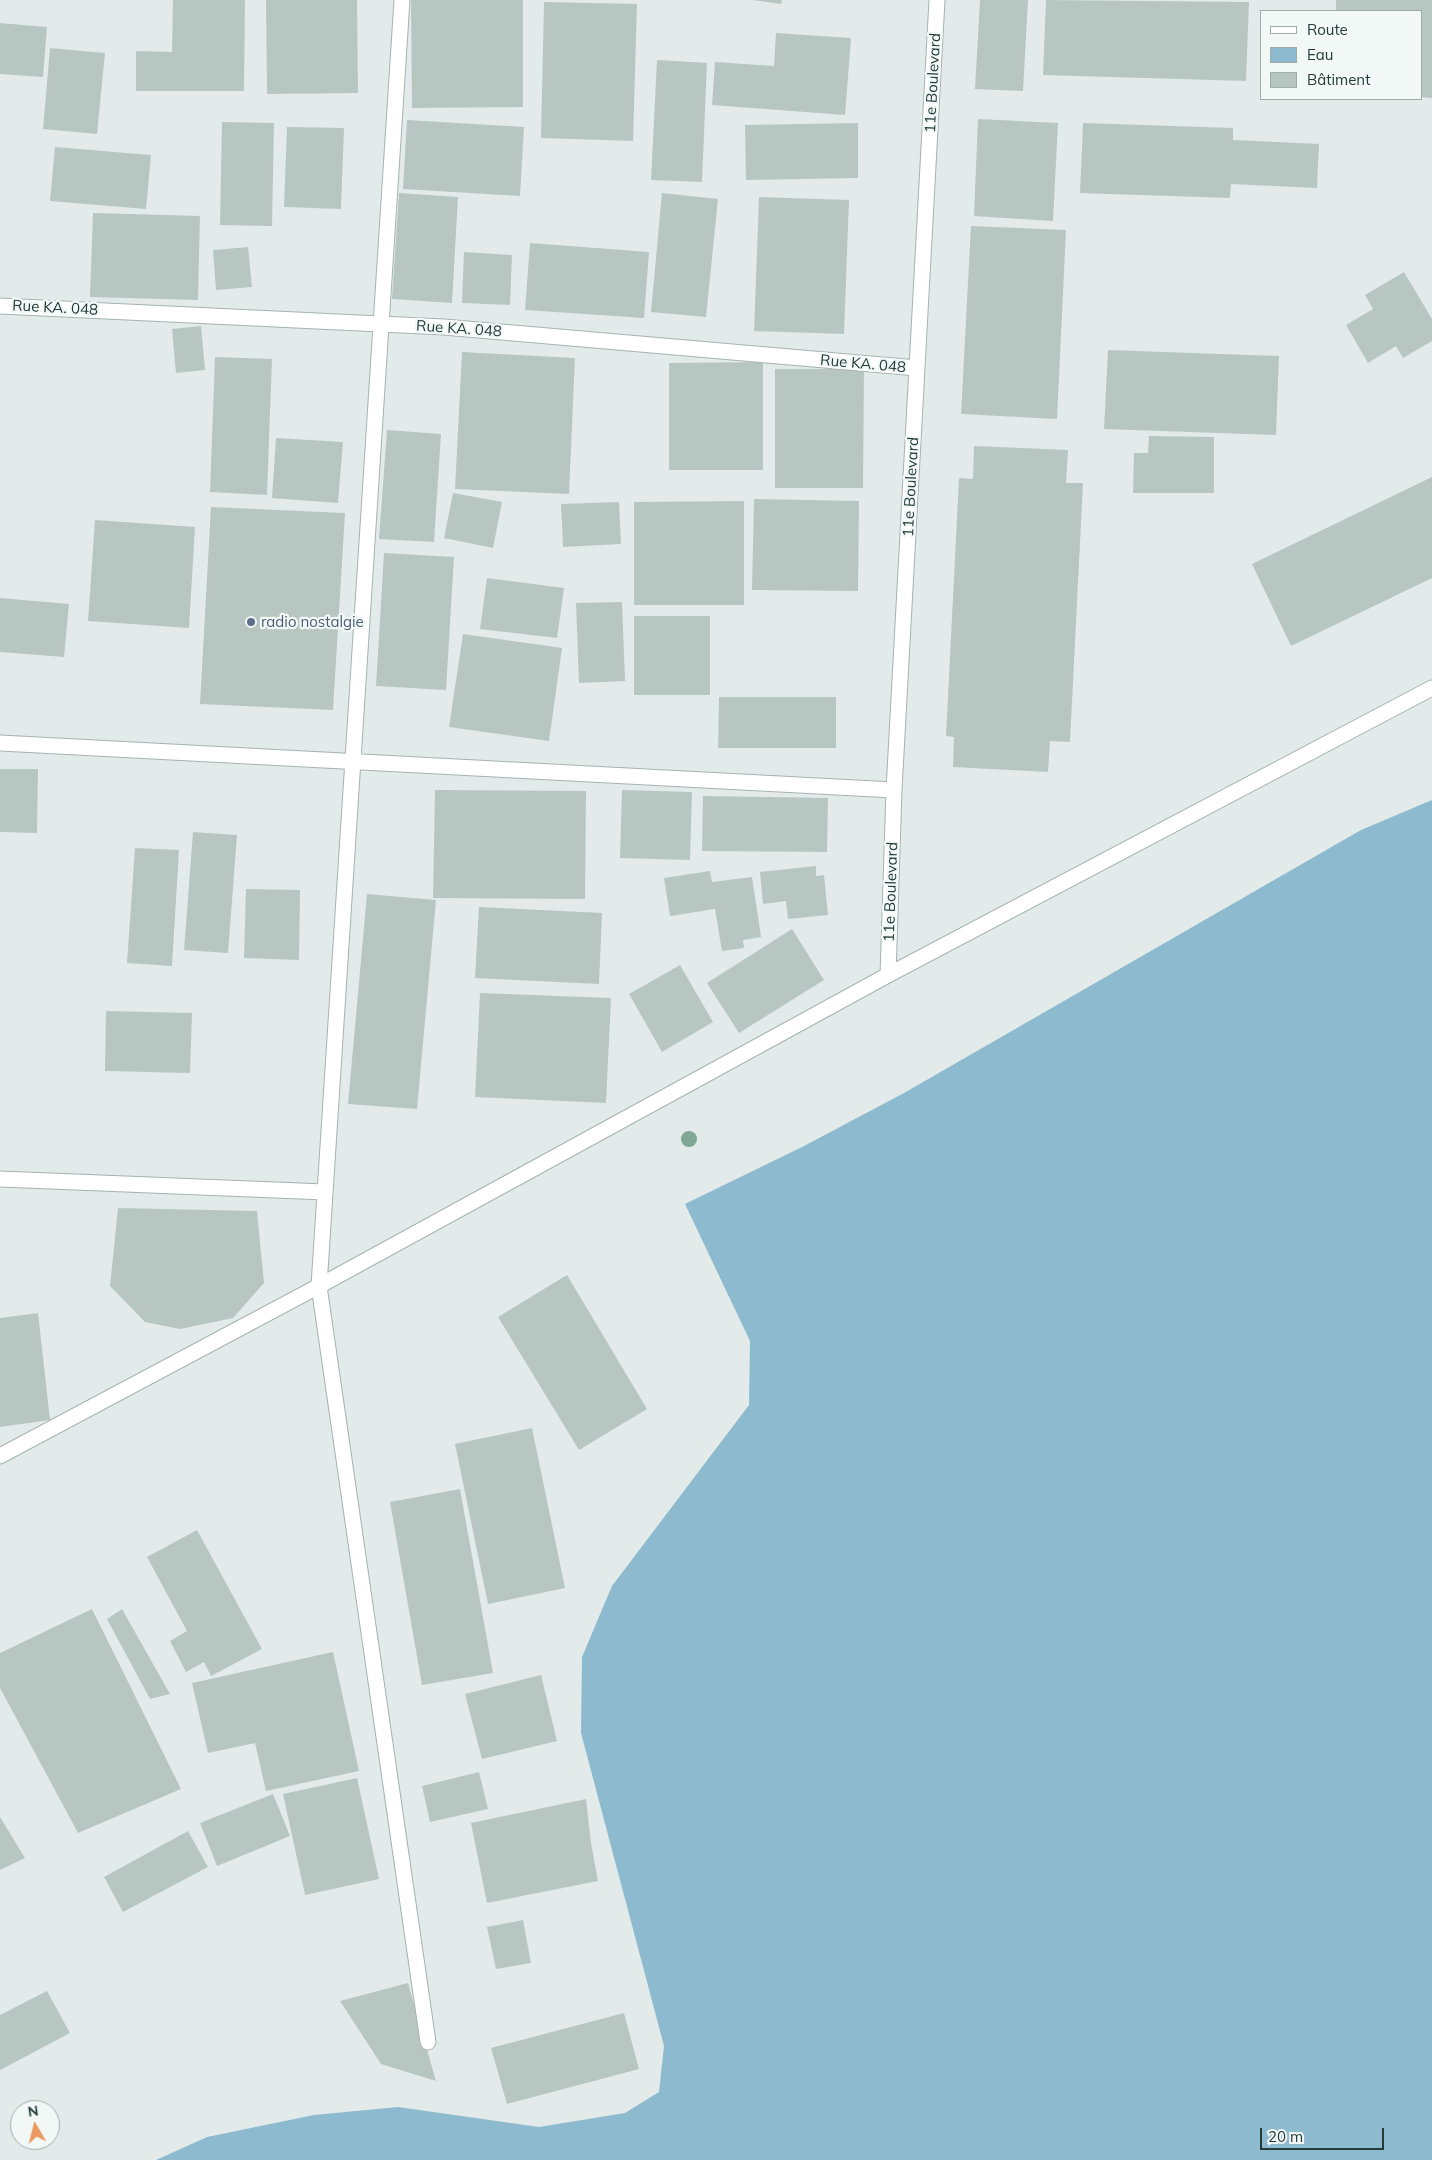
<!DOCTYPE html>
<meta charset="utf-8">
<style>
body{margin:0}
#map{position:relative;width:1432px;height:2160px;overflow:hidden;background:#e2ebe9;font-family:Mulish,sans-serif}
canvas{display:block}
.legend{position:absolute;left:1260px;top:10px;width:162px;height:90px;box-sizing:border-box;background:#f2f8f6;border:1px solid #9facaa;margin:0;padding:6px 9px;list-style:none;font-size:15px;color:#233b39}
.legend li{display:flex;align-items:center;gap:10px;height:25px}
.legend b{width:25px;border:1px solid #9facaa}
.north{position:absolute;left:10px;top:2100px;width:50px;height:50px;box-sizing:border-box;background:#f2f8f6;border:1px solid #9facaa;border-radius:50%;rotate:352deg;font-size:14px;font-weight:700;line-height:20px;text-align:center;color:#233b39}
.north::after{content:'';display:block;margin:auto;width:18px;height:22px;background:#ea9861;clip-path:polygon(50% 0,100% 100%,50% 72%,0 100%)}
.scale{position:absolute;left:1260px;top:2128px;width:124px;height:22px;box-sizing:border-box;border:2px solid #233b39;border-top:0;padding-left:6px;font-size:15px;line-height:18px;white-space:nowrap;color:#233b39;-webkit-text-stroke:4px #f2f8f6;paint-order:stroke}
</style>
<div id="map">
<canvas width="1432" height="2160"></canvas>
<ul class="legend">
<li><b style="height:6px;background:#fff"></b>Route</li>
<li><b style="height:14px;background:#8dbace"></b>Eau</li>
<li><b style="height:14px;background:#b8c6c2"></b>Bâtiment</li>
</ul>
<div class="north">N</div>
<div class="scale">20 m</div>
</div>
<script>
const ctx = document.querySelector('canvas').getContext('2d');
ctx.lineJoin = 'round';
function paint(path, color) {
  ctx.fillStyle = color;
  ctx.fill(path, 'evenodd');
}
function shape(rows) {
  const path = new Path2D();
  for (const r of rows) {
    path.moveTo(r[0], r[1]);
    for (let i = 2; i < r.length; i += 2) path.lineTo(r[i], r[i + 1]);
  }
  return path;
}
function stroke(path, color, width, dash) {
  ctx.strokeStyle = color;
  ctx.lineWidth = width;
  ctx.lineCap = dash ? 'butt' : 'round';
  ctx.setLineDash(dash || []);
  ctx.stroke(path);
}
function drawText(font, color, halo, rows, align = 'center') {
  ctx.font = font + ' Mulish,sans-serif';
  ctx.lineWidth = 4.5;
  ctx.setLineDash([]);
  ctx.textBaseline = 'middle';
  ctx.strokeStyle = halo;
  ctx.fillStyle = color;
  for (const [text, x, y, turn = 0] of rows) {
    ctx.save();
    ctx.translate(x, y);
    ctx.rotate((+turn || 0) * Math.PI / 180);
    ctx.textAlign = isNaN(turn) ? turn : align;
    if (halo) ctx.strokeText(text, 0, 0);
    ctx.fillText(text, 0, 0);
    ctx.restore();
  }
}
paint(shape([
 [1432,800,1432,2160,156,2160,207,2137,314,2115,398,2107,539,2127,625,2113,659,2092,664,2046,581,1733,582,1657,612,1586,749,1405,750,1341,685,1204,804,1146,904,1093,1361,830]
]), '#8dbace');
paint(shape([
 [173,0,245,0,244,91,136,91,136,51,172,52],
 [266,0,357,0,358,93,267,94],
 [411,0,523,0,523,107,412,108],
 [753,0,782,0,781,4],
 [980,0,1028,0,1023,91,975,89],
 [1046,0,1249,2,1246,81,1043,75],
 [1336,0,1432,0,1432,98,1421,97,1421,11,1336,11],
 [544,2,637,4,633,141,541,138],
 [0,23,47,27,43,77,0,74],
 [776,33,851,38,845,115,712,105,715,62,774,66],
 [50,48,105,53,97,134,43,129],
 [657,60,707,63,702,182,651,180],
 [978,119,1058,123,1053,221,974,216],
 [407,120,524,127,520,196,403,189],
 [222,122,274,123,272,226,220,225],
 [858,123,858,178,746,180,745,125],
 [1083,123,1233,128,1233,140,1319,144,1317,188,1231,184,1230,198,1080,193],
 [287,127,344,128,341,209,284,207],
 [55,147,151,155,146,209,50,201],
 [399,193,458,197,452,303,392,299],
 [662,193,718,199,706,317,651,312],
 [759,197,849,200,844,334,754,331],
 [93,213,200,216,198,300,90,297],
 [971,226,1066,230,1057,419,961,414],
 [530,243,649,252,644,318,525,310],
 [248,247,252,287,216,290,213,250],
 [464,252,512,255,510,305,462,303],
 [1404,272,1432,319,1432,341,1403,358,1396,346,1368,363,1346,325,1373,309,1365,295],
 [201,326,205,370,176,373,172,329],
 [1108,350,1279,356,1276,435,1104,429],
 [462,352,575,358,569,494,455,489],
 [215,357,272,359,267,495,210,492],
 [763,362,763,470,669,470,669,363],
 [775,369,864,369,863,488,775,488],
 [387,430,441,434,434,542,379,539],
 [1149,436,1214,437,1214,493,1133,493,1134,453,1148,453],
 [276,438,343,442,338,503,272,498],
 [974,446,1068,450,1066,483,1083,483,1070,742,1050,741,1048,772,953,767,954,737,946,736,959,478,973,479],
 [1432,477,1432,578,1291,646,1252,564],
 [453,493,502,502,493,548,444,538],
 [754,499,859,501,858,591,752,590],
 [744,501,744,605,634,605,634,502],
 [619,502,621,544,563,547,561,504],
 [211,507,345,513,333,710,200,704],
 [95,520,195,527,189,628,88,621],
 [384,553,454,557,446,690,376,686],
 [487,578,564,588,557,638,480,629],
 [0,598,69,604,64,657,0,652],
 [622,602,625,681,579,683,576,603],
 [634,616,710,616,710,695,634,695],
 [463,634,562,648,549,741,449,727],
 [719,697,836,697,836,748,718,748],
 [0,769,38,769,37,833,0,832],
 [435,790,586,791,585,899,433,898],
 [622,790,692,792,690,860,620,858],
 [703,796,828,798,827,852,702,851],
 [193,832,237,835,228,953,184,950],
 [135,848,179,850,172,966,127,963],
 [816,866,816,876,824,875,828,915,788,919,786,901,763,904,760,872],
 [710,871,712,882,752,877,761,937,743,940,744,948,722,951,715,909,670,916,664,878],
 [246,889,300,890,299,960,244,958],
 [367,894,436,900,417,1109,348,1104],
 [479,907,602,913,599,984,475,978],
 [792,929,824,980,739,1033,707,983],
 [680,965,713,1022,662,1052,629,994],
 [480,993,611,998,606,1103,475,1097],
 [106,1011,192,1013,190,1073,105,1071],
 [118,1208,257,1211,264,1283,233,1318,180,1329,145,1322,110,1286],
 [567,1275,647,1409,579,1450,498,1317],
 [38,1313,50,1420,0,1427,0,1318],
 [532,1428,565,1588,488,1604,455,1444],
 [460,1489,493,1673,422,1685,390,1502],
 [197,1530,262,1649,211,1676,204,1662,186,1672,170,1641,187,1631,147,1557],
 [92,1609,181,1789,78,1833,0,1688,0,1653],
 [122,1609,170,1694,150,1699,107,1619],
 [333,1652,359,1771,266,1791,255,1743,208,1753,192,1683],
 [541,1675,557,1741,482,1759,465,1694],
 [479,1772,488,1809,430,1822,422,1786],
 [357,1778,379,1879,305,1895,283,1794],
 [273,1794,290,1836,217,1866,200,1823],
 [586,1799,591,1843,598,1881,487,1903,471,1823],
 [0,1817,25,1858,0,1870],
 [188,1831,208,1867,123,1912,104,1877],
 [523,1920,531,1963,496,1969,487,1927],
 [408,1983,436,2081,381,2064,340,2001],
 [47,1991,70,2033,0,2070,0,2015],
 [624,2013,639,2069,507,2104,491,2048]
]), '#b8c6c2');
const minor = shape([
 [402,0,319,1286,428,2042],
 [0,306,444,327,917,368],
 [0,743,894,790],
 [888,975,894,790,937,0],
 [0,1179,325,1192],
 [0,1456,319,1286,888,975,1432,688]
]);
stroke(minor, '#a5b3b1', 17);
stroke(minor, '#fff', 15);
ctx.fillStyle = '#80a796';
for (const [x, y] of [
 [689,1139]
]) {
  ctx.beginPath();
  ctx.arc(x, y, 8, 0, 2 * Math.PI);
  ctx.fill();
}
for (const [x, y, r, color] of [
 [251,622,5,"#5c6f8a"]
]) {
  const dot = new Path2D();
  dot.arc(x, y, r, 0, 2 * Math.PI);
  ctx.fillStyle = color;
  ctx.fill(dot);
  stroke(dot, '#f2f8f6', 2);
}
drawText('15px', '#233b39', '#f2f8f6', [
 ["11e Boulevard",933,83,-87],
 ["Rue KA. 048",55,308,3],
 ["Rue KA. 048",459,329,4],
 ["Rue KA. 048",863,364,5],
 ["11e Boulevard",911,487,-87],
 ["11e Boulevard",891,892,-88]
]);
drawText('15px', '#4e5e75', '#f2f8f6', [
 ["radio nostalgie",261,622]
], 'left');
</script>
